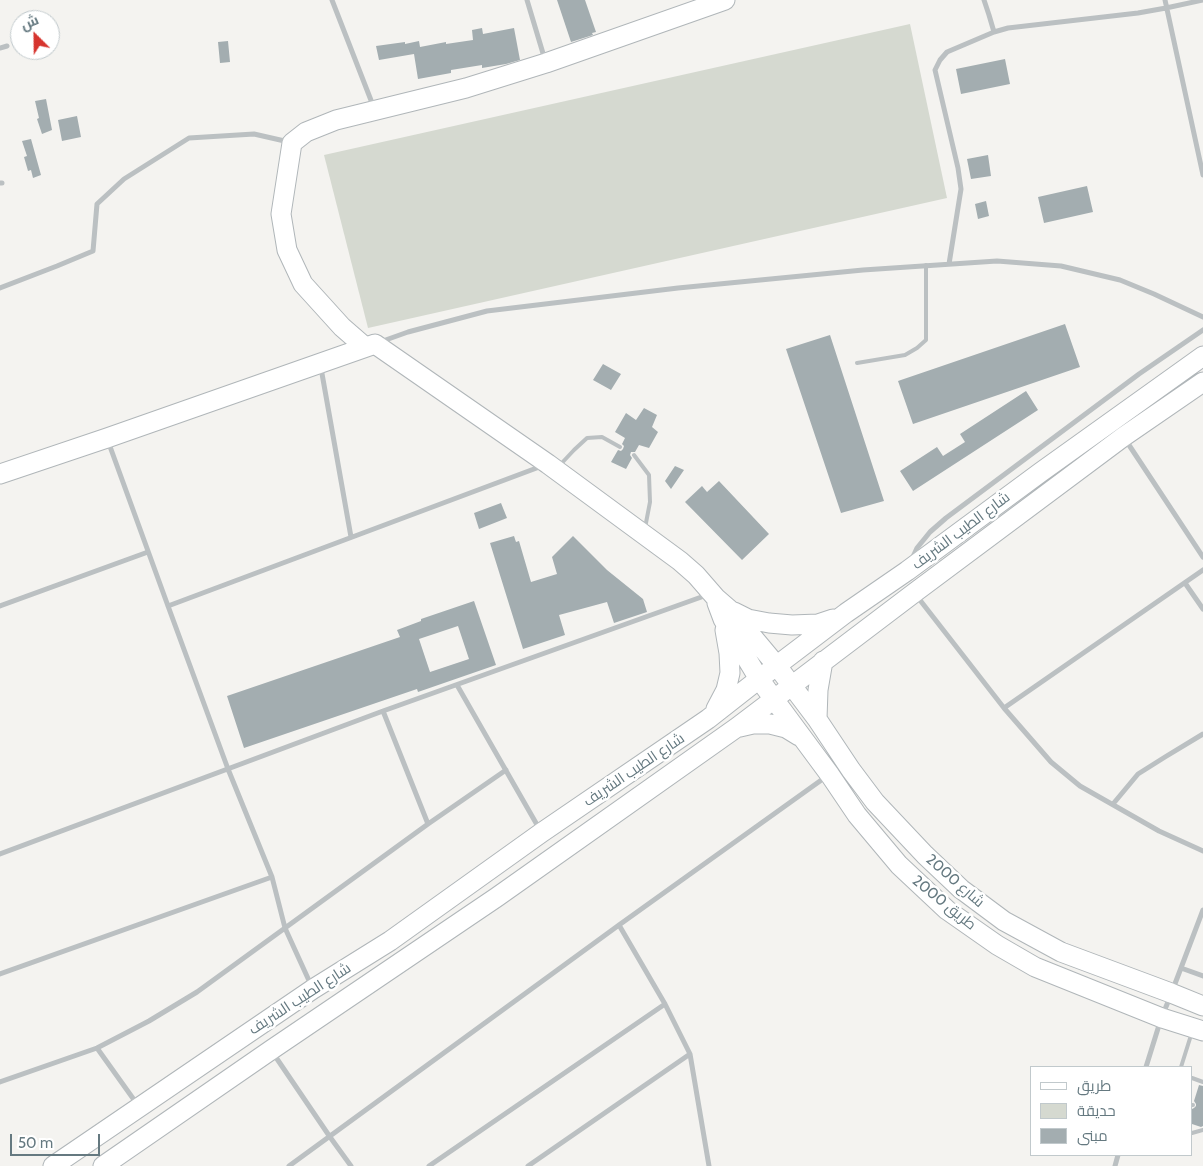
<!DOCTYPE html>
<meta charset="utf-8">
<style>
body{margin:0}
#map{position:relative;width:1203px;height:1166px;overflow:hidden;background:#f4f3f0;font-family:Cabin,Cairo,sans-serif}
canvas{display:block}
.legend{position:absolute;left:1030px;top:1066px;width:162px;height:90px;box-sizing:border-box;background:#fff;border:1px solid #c1c9cc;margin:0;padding:6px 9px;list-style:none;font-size:15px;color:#657980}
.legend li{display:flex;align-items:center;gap:10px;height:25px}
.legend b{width:25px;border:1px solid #c1c9cc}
.north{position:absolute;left:10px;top:10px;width:50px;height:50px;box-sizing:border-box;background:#fff;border:1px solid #c1c9cc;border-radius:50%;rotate:337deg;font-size:14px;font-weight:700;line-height:20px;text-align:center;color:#657980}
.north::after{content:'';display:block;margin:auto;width:18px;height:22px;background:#d6342e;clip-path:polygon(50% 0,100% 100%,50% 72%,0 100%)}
.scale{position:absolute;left:10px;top:1134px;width:90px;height:22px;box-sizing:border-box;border:2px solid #657980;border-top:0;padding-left:6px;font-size:15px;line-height:18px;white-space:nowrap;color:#657980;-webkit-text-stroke:4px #fff;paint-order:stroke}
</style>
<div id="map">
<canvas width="1203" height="1166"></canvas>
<ul class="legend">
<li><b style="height:6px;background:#fff"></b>طريق</li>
<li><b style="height:14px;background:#d5d9d0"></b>حديقة</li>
<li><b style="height:14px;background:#a3adb0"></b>مبنى</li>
</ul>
<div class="north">ش</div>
<div class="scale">50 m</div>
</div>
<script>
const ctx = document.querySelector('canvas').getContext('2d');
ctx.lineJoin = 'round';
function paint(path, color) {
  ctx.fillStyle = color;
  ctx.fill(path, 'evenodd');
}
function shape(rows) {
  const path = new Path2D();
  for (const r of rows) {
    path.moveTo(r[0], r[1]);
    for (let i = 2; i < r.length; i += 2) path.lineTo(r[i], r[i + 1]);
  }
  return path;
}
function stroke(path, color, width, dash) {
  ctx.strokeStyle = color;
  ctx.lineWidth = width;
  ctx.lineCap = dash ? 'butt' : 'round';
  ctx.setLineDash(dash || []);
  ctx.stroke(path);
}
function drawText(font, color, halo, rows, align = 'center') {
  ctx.font = font + ' Cabin,Cairo,sans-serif';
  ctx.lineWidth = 5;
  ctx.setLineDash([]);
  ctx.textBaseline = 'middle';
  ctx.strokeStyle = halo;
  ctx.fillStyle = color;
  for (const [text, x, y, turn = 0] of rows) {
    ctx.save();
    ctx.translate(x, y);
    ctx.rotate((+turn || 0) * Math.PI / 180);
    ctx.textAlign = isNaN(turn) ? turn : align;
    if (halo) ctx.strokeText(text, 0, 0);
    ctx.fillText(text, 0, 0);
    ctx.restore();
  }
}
paint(shape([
 [910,24,947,198,368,328,324,155]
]), '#d5d9d0');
paint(shape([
 [557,0,585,0,596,32,592,33,593,35,571,42],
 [482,28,483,34,514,28,520,60,506,64,482,68,482,65,451,70,451,73,418,79,414,54,379,60,376,46,405,42,405,44,419,41,420,47,446,42,446,44,473,40,472,30],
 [228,41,230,62,220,63,218,42],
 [1005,59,1010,84,961,94,956,69],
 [46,99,52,130,42,134,37,119,39,118,35,101],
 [77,116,81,137,62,141,58,120],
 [31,139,41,175,33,178,31,170,28,171,24,157,27,156,22,141],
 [988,155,991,176,971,179,967,159],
 [1087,186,1093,212,1044,223,1038,197],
 [986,201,989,216,978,219,975,204],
 [1065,324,1080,367,913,424,898,381],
 [830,335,884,501,841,513,786,349],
 [603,364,621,374,611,390,593,380],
 [1026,391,1038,410,913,491,900,471,937,447,943,456,965,442,960,434],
 [644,408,657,415,652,427,658,432,649,448,639,445,635,452,631,452,630,455,632,458,626,469,611,462,618,450,621,451,623,449,624,446,622,444,625,438,615,432,626,413,636,420],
 [675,466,684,470,671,489,665,481],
 [719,481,769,534,742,560,685,502,702,486,707,492],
 [501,503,507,518,479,529,474,513],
 [514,536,516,542,519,541,531,582,557,574,552,557,573,536,607,570,643,599,647,612,614,623,607,602,559,615,565,635,523,649,490,543],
 [474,601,496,665,418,692,417,689,244,748,227,696,400,637,397,630,421,621,421,619],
 [458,626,469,659,430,672,419,639],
 [1199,1085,1203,1086,1203,1126,1201,1127,1192,1124,1192,1109,1194,1108,1196,1106,1196,1104,1194,1101]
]), '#a3adb0');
const secondary = shape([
 [365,347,342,327,303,284,287,250,281,214,292,143,306,132,336,120,466,88,546,63,725,0],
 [0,474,107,438,375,344,548,464,680,561,696,575,716,598,731,611,777,666,817,719,851,770,875,802,925,855,961,889,1004,921,1061,952,1171,993,1203,1006],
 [717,603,723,619,759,679,830,775,857,815,899,865,947,910,997,945,1035,967,1162,1018,1203,1031],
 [734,612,748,619,769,623,792,625,818,624,833,619],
 [716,709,726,690,730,673,729,653,725,630],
 [817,719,818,690,823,661],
 [740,727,753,724,770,724,786,728,799,736],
 [53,1166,313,989,390,941,541,833,708,719,759,679,846,613,907,571,1041,472,1203,356],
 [103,1166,271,1050,497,897,736,728,914,593,1123,437,1203,382]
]);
stroke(secondary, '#b0b6b9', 21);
stroke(shape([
 [857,363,905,355,917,348,926,340,926,265],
 [634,455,649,475,650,502,645,528],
 [559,466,574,450,587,438,602,437,620,447],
 [1181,1067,1192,1032],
 [1192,1078,1203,1082],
 [1192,1105,1193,1105],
 [1192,1133,1203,1130]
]), '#bbc0c2', 4);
stroke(shape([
 [332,0,374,108],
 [527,0,545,60],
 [984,0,989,15,994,32,1008,28,1138,13,1166,8,1203,0],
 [1165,0,1203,175],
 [0,48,7,46],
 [0,183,2,183],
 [949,264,961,189,958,168,935,70,940,60,947,52,994,32],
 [0,288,57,266,93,251,97,204,124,179,189,138,254,134,289,142],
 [380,342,408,332,487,311,678,288,863,270,997,261,1061,266,1120,280,1154,294,1203,317],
 [321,368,351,537],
 [1125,439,1203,557],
 [108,441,168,606,228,769,272,877,285,928,311,985],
 [912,559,917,548,930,532,946,518,1139,374,1203,330],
 [1185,583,1203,609],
 [916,595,1004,708,1051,762,1080,786,1159,831,1203,851],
 [0,606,148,552],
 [168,606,542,466],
 [457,685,540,830],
 [1004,708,1203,570],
 [383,711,428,824],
 [1113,804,1138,774,1165,757,1203,734],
 [0,854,383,711,707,595],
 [1181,968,1203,976],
 [0,974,272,877],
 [1173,989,1203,910],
 [1163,1014,1170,997],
 [97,1048,137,1104],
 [273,1053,330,1137,351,1166],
 [690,1054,709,1166],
 [1146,1067,1160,1022],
 [0,1082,97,1048,149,1021,197,992,428,824,506,770],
 [289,1166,619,925,827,776],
 [429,1166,665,1004,619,925],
 [528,1166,690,1054,665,1004],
 [1115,1166,1118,1155]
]), '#bbc0c2', 5);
stroke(secondary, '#fff', 19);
drawText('15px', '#657980', '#fff', [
 ["شارع الطيب الشريف",961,531,-37],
 ["شارع الطيب الشريف",634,770,-34],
 ["شارع 2000",955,881,41],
 ["طريق 2000",944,903,39],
 ["شارع الطيب الشريف",300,999,-33]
]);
</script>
